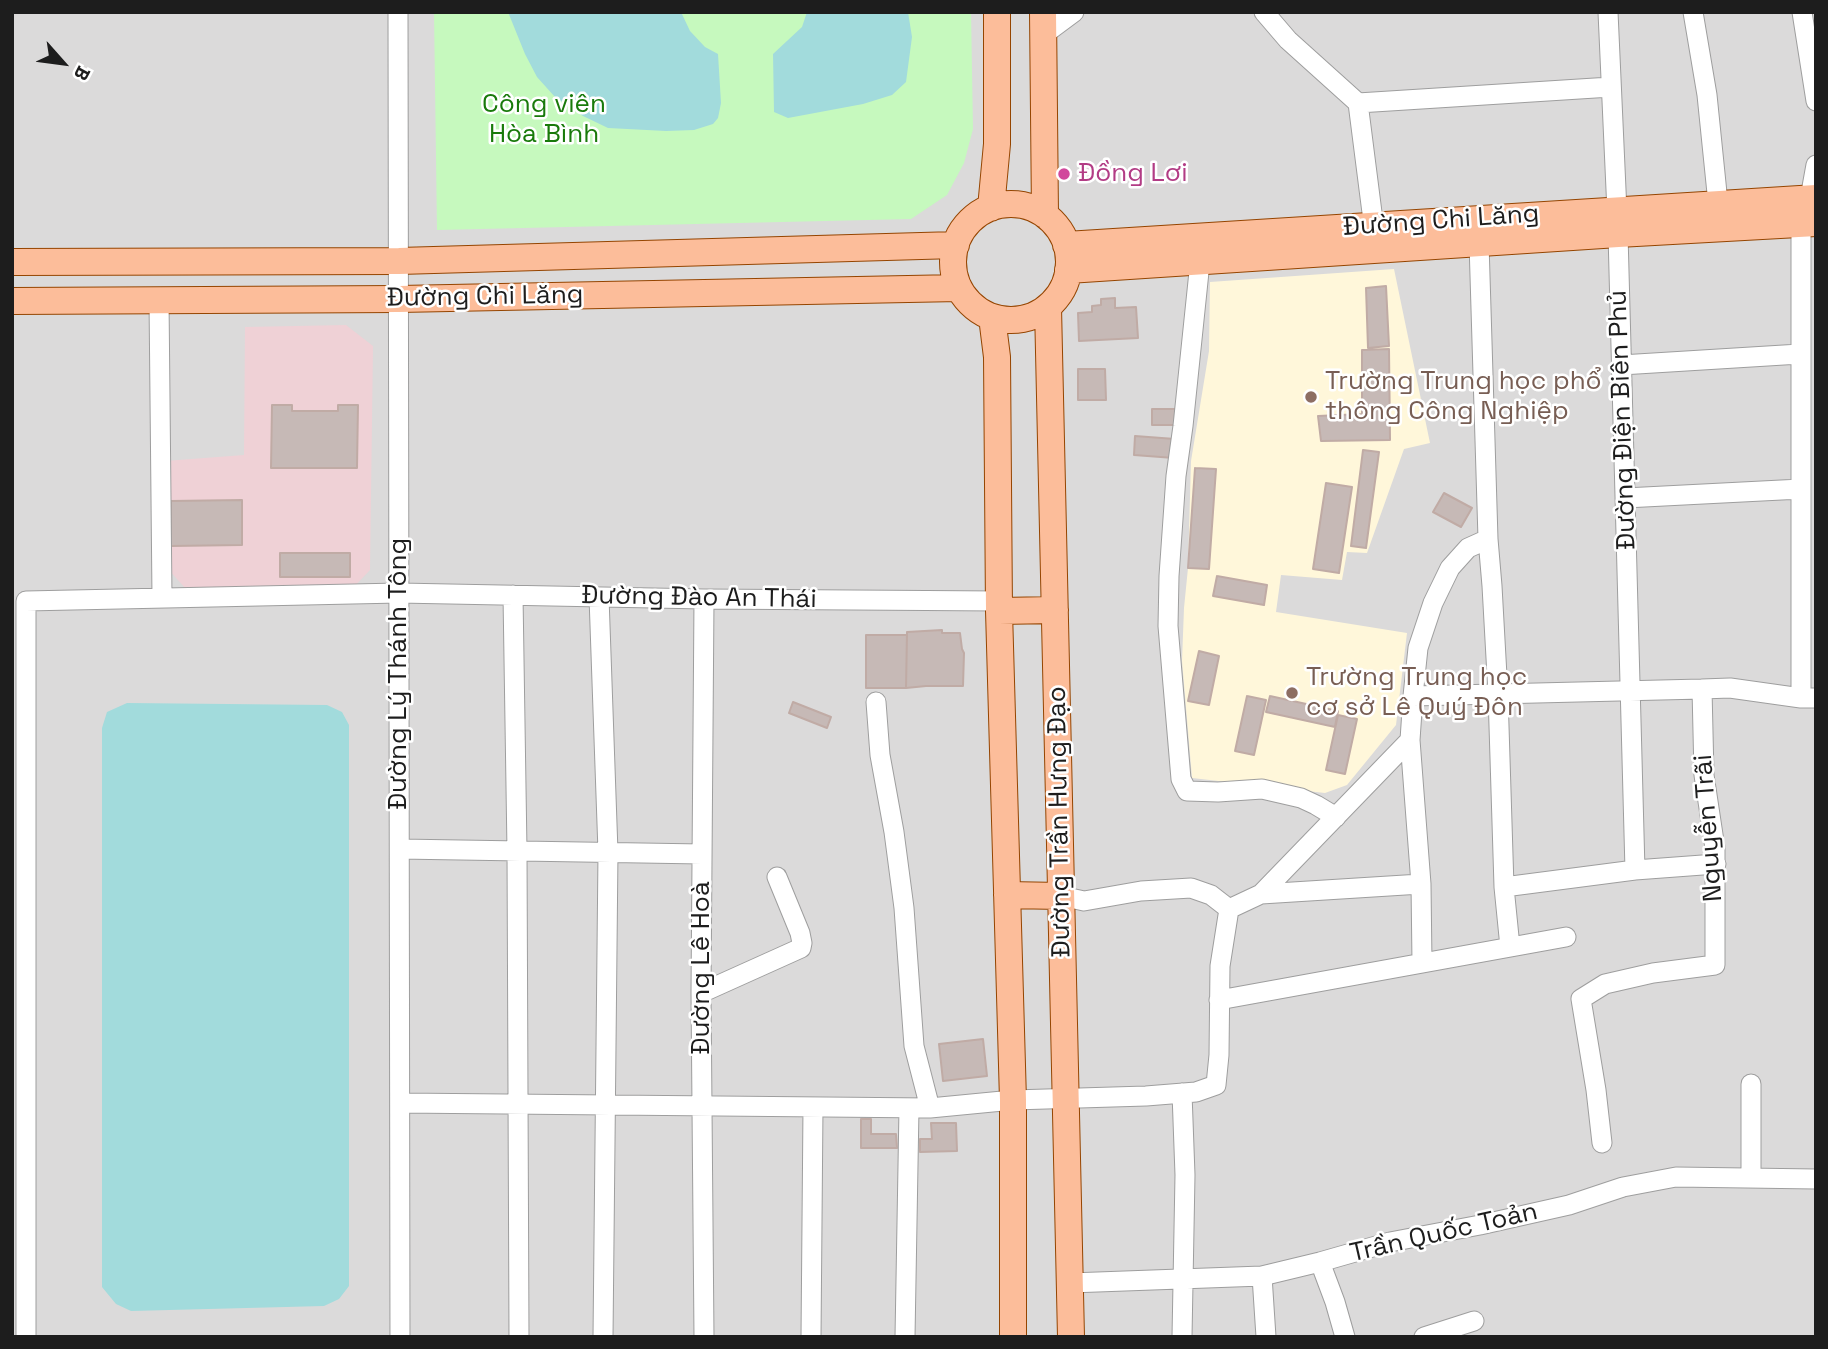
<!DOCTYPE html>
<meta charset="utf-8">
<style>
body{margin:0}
#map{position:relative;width:1828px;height:1349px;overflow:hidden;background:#eee8e2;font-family:"Space Grotesk",sans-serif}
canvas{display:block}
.frame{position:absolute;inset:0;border:14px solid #1d1d1d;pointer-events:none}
.north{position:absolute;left:28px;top:28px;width:70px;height:70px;-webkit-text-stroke:5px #fff;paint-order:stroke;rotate:118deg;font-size:19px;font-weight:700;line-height:28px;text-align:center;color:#1d1d1d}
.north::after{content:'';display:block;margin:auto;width:24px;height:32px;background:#1d1d1d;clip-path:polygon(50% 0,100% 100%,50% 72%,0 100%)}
</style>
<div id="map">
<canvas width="1828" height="1349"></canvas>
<div class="frame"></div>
<div class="north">B</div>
</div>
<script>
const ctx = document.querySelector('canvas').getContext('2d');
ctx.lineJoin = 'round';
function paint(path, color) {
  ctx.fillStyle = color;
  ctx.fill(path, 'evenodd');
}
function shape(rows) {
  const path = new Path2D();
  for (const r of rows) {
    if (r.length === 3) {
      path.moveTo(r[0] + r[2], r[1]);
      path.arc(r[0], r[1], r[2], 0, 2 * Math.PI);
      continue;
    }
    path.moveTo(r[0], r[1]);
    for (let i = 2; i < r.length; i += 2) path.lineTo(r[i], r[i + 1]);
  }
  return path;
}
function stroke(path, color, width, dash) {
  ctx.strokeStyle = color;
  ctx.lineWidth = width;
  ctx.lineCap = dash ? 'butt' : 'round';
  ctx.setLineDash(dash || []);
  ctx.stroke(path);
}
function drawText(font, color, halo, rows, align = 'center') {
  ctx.font = font + ' "Space Grotesk",sans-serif';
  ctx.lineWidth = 5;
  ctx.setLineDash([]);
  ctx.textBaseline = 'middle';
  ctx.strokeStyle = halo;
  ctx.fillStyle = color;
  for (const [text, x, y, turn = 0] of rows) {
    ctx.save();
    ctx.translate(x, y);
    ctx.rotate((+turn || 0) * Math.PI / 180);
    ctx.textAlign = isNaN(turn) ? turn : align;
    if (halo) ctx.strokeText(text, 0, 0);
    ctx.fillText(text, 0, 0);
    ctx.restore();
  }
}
paint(shape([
 [12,12,1816,12,1816,1337,12,1337]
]), '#dbdada');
paint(shape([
 [346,325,373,346,370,570,353,588,186,589,167,568,165,461,244,455,245,327]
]), '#efd1d6');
paint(shape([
 [1394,269,1430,443,1404,449,1367,553,1347,552,1342,580,1281,575,1276,612,1407,633,1396,725,1347,785,1325,793,1192,778,1182,661,1184,608,1188,568,1191,461,1209,351,1210,282]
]), '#fff7da');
paint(shape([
 [434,12,971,12,973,129,964,163,947,195,911,219,437,230]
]), '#c6f9be');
paint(shape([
 [508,12,681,12,690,31,705,47,718,54,721,103,718,118,713,124,694,130,666,131,608,128,583,116,555,97,537,77,525,54],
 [807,12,908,12,912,37,906,82,892,95,863,104,788,118,774,112,773,54,802,27],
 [127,703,327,705,342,712,349,725,349,1286,339,1299,324,1306,131,1311,116,1304,102,1287,102,728,107,712]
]), '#a2dbdc');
const building = shape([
 [1386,286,1389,346,1368,348,1366,288,1386,286],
 [1115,298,1115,308,1136,307,1138,338,1079,341,1078,313,1092,312,1092,306,1101,305,1101,299,1115,298],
 [1389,349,1390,440,1321,441,1318,416,1362,414,1362,350,1389,349],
 [1078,369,1105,369,1106,400,1078,400,1078,369],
 [272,405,292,405,292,411,338,411,338,405,358,405,357,468,271,468,272,405],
 [1152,409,1179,409,1178,425,1152,425,1152,409],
 [1135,436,1175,439,1174,458,1134,455,1135,436],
 [1363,450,1379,452,1366,548,1351,546,1363,450],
 [1195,468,1216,469,1209,569,1188,568,1195,468],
 [1326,483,1352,487,1339,573,1313,569,1326,483],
 [1444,493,1472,508,1461,527,1433,512,1444,493],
 [242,500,242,545,171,546,171,501,242,500],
 [280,553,350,553,350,577,280,577,280,553],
 [1217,576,1267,585,1264,605,1213,596,1217,576],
 [942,630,942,633,960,633,962,649,964,653,963,686,926,686,906,688,907,632,942,630],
 [866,635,907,635,906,688,866,688,866,635],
 [1199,651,1219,656,1209,705,1188,701,1199,651],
 [1247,696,1266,700,1254,755,1235,751,1247,696],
 [1270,696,1338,711,1335,727,1266,712,1270,696],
 [793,702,831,717,827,728,789,713,793,702],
 [1338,715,1357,719,1345,774,1326,770,1338,715],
 [983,1039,987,1076,943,1081,939,1044,983,1039],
 [861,1119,871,1119,871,1134,896,1134,897,1148,861,1148,861,1119],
 [931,1123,956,1123,957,1151,920,1152,920,1139,932,1139,931,1123]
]);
paint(building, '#c6b9b6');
stroke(building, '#c0aba5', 2);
const minor = shape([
 [398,12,400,1337],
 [1264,12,1288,40,1358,103,1375,236],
 [1608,12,1618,234,1635,870],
 [1693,12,1707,95,1718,203],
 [1802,12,1816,101],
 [1043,35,1074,12],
 [1358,103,1611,87],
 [1200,262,1183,426,1176,476,1169,576,1168,626,1181,779,1187,791,1218,792,1262,789,1301,798,1316,805,1336,817],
 [159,299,162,598],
 [1621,365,1800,354],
 [1625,498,1801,489],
 [1488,539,1492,586,1498,694,1504,887,1510,947],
 [513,595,517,851,519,1337],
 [599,597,608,852,603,1337],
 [1413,696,1702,689],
 [1801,698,1801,224,1810,198,1816,165],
 [876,702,880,755,894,832,904,908,914,1046,930,1108],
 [1410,740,1421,884,1422,963],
 [400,849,702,854],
 [1504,887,1635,870,1716,864],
 [1261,894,1421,884],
 [1061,896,1084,901,1141,891,1191,888,1211,895,1229,909],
 [701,993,801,948,802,943,800,933,777,877],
 [1219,1000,1566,937],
 [1751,1084,1751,1177],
 [400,1103,930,1108,1013,1100,1146,1096,1196,1092,1216,1085,1219,1055,1220,966,1229,909,1261,894,1410,740,1413,696,1418,648,1433,603,1450,568,1468,548,1488,539,1479,243],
 [1602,1143,1596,1090,1581,999,1605,984,1653,973,1715,965,1715,848,1704,775,1702,689,1730,688,1801,698,1816,698],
 [1320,1262,1335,1302,1345,1337],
 [1262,1276,1266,1337],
 [1070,1283,1262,1276,1320,1262,1390,1242,1480,1225,1569,1205,1623,1187,1676,1177,1816,1179],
 [26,1337,26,601,399,593,704,599,999,601],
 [704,1337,701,993,704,599],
 [811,1337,813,1107],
 [905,1337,909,1108],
 [1182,1337,1185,1175,1182,1093],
 [1424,1337,1474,1321]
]);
const major = shape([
 [1043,12,1045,215],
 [1011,262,58],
 [991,208,997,144,997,12],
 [1066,245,1816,198],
 [12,262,399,261,956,245],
 [1068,270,1618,234,1816,223],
 [12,301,399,299,959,288],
 [1048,307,1071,1337],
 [992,317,997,357,999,611,1013,1100,1013,1337],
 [999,611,1055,610],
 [1007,895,1061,896]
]);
stroke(minor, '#9e9e9e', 21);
stroke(major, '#954500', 28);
stroke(minor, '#fff', 19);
stroke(major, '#fcbd9a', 26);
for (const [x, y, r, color] of [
 [1064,174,7,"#d1479c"],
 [1311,397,7,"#8d6e63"],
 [1292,693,7,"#8d6e63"]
]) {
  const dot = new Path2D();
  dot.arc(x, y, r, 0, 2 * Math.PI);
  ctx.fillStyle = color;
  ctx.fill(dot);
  stroke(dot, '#fff', 2.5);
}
drawText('26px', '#197a0b', '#fff', [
 ["Công viên",544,105],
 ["Hòa Bình",544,135]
]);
drawText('26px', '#b23c85', '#fff', [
 ["Đồng Lơi",1078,174]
], 'left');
drawText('26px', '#1d1d1d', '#fff', [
 ["Đường Chi Lăng",1441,221,-4],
 ["Đường Chi Lăng",485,297,-1],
 ["Đường Điện Biên Phủ",1623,420,-92],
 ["Đường Đào An Thái",699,598,1],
 ["Đường Lý Thánh Tông",399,674,-90],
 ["Đường Trần Hưng Đạo",1060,822,-91],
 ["Nguyễn Trãi",1709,828,-94],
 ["Đường Lê Hoà",702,968,-90],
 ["Trần Quốc Toản",1444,1233,-13]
]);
drawText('26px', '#785e54', '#fff', [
 ["Trường Trung học phổ",1325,382],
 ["thông Công Nghiệp",1325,412],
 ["Trường Trung học",1306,678],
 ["cơ sở Lê Quý Đôn",1306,708]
], 'left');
</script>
